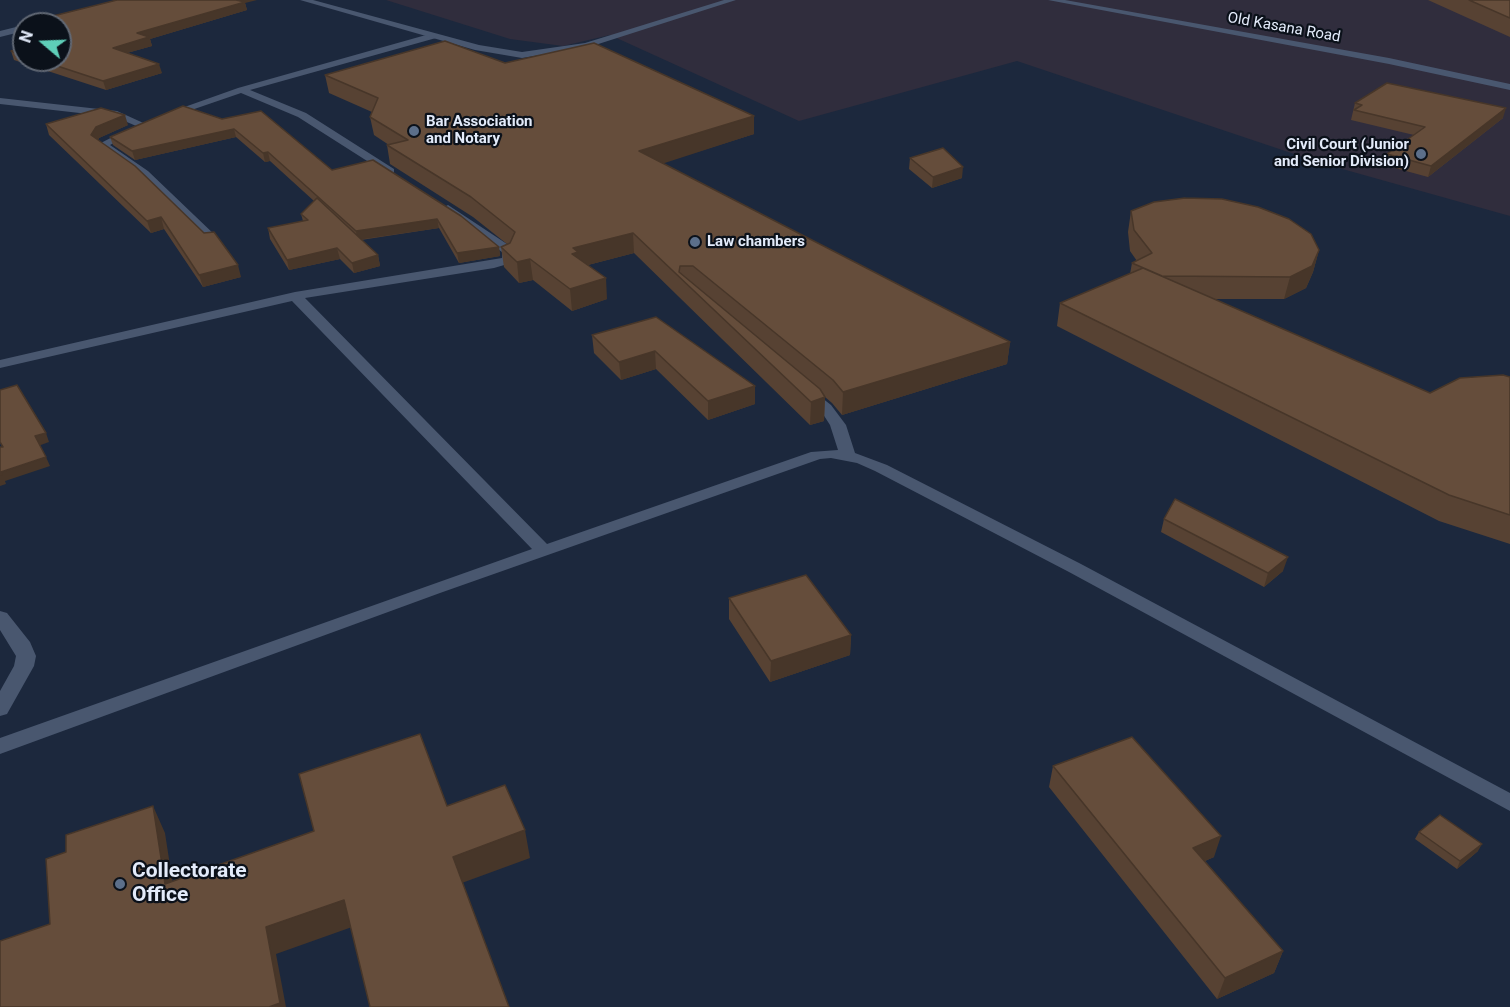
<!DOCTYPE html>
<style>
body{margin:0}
#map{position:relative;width:1510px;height:1007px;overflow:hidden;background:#1c283d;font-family:Roboto,sans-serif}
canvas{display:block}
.north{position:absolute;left:12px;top:12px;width:60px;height:60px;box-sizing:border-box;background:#0b111a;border:2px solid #616874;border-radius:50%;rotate:289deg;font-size:16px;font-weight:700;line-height:24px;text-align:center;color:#e3ebfa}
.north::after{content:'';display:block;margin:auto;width:21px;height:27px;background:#5eceb8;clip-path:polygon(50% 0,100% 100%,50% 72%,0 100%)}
</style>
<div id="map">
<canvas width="1510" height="1007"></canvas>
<div class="north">N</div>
</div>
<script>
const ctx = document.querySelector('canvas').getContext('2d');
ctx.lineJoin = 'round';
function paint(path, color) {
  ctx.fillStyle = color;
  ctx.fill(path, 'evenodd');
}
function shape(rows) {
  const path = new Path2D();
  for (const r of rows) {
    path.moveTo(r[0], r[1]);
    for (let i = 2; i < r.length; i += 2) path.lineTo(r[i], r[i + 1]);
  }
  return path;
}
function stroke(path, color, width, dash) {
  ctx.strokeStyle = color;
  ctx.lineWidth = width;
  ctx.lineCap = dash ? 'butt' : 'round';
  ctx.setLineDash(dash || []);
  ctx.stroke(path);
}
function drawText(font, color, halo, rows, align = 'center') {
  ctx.font = font + ' Roboto,sans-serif';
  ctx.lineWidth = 4.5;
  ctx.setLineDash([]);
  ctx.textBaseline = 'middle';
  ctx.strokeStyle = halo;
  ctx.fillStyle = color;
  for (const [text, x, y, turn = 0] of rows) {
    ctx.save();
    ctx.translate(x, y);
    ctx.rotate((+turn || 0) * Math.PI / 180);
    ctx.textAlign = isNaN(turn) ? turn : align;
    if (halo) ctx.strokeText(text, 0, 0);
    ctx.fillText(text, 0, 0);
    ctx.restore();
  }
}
paint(shape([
 [386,0,1510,0,1510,216,1321,163,1017,61,799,121,610,35,563,46,510,39]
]), '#302d3d');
paint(shape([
 [433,33,437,36,436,38,250,90,306,113,394,169,394,173,386,173,298,117,241,93,171,117,162,115,238,88,433,33],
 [0,98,117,111,150,126,141,128,115,117,0,104,0,98],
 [126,130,135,132,110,145,148,171,217,237,217,243,209,243,140,175,97,145,126,130],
 [448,205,510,246,516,254,511,263,494,268,305,298,547,544,811,452,838,450,830,425,821,411,800,393,802,390,812,390,831,405,846,425,855,453,887,465,1081,564,1510,793,1510,811,1069,572,875,471,857,463,831,458,820,459,440,593,0,754,0,738,532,549,292,301,0,368,0,360,295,292,502,258,502,252,444,210,442,208,448,205],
 [0,611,7,613,30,642,36,656,34,666,7,714,0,716,0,691,14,666,16,656,0,630,0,611]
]), '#49576f');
paint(shape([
 [300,0,313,0,479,45,522,52,585,43,724,0,736,0,589,47,522,58,475,50,300,0],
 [1048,0,1065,0,1389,58,1510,84,1510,90,1389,64,1048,0],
 [24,25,24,31,0,37,0,31,24,25]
]), '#49576f');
paint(shape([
 [1428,0,1510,0,1510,37],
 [245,3,247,10,150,39,152,46,127,53,162,73,106,90,14,60,11,51,24,47,24,60,60,60,60,24],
 [505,63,754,116,754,134,662,163,1010,342,1007,364,842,415,832,403,825,397,824,421,810,425,634,253,588,265,607,299,572,311,533,280,519,283,504,267,501,247,507,244,473,217,390,164,387,145,389,145,374,135,370,117,372,112,329,93,325,75],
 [1355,103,1503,118,1428,177,1384,165,1387,154,1414,135,1351,120],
 [183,106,332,170,499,247,500,256,459,263,439,228,361,240,378,255,380,266,354,273,340,259,289,270,270,239,268,228,303,221,301,214,314,201,270,161,265,162,236,137,135,160,113,145,110,137],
 [46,124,128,125,99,138,98,140,241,277,203,287,164,229,151,233,49,135],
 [910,158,962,178,932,188,909,169],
 [1131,211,1319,250,1313,272,1306,288,1284,299,1213,299,1430,393,1510,377,1510,544,1439,521,1057,326,1060,303,1130,274,1132,263,1137,261,1130,251,1128,232],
 [656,317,755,404,708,420,656,369,621,380,594,353,592,335],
 [1164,519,1283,571,1264,587,1161,532],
 [729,598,851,635,850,655,770,682,729,619],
 [1053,766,1214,857,1205,861,1283,951,1274,973,1217,999,1049,787],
 [1419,832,1478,851,1457,869,1415,839]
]), '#574233');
paint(shape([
 [232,0,257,0,245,3,247,10,150,39,152,46,116,56,113,48,137,33],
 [159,64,162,73,106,90,103,81],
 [1506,108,1503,118,1428,177,1431,166],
 [125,115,128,125,99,138,95,145,91,135,96,127],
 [754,116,754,134,640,171,639,151],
 [234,129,236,137,135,160,132,151],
 [268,152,270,161,265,162,263,153],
 [963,167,962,178,932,188,933,177],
 [161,217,164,229,151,233,147,221],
 [437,219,439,228,357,240,356,231],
 [633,233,634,253,580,267,572,254,573,248],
 [499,247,500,256,459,263,457,253],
 [337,248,340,259,289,270,287,260],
 [1319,250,1313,272,1306,288,1284,299,1290,277],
 [378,255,380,266,354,273,352,263],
 [530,259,533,280,519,283,517,262],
 [238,265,241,277,203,287,199,275],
 [606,278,607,299,572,311,570,289],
 [1010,342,1007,364,842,415,843,392],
 [655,351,656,369,621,380,619,362],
 [755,386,755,404,708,420,708,401],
 [825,397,824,421,810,425,811,402],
 [46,433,49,442,38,446,35,436],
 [46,457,50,466,5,481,6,484,0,486,0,475,1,472],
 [1288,557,1283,571,1264,587,1268,573],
 [851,635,850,655,770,682,771,661],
 [153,806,165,833,177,911,165,884],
 [525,830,530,858,459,884,453,857],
 [1221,836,1214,857,1186,869,1193,848],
 [1482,844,1478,851,1457,869,1460,861],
 [344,900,352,927,276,954,286,1007,269,1007,266,927],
 [1283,951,1274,973,1217,999,1225,978]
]), '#473629');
const building = shape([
 [117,0,236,0,245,2,137,33,149,37,113,48,159,64,103,81,39,60,60,60,60,37,62,36,60,36,60,24,25,23,117,0],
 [1469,0,1510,0,1510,18,1469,0],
 [445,41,505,63,594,43,754,116,639,151,1010,342,843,392,833,380,693,266,680,266,679,272,820,389,825,397,811,402,633,233,573,248,578,252,572,254,606,278,570,289,530,259,517,262,501,247,510,243,515,232,471,197,387,145,408,140,370,117,378,98,325,75,445,41],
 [24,47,24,55,11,51,24,47],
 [1387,83,1506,108,1431,166,1387,154,1425,127,1354,110,1362,105,1355,103,1387,83],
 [183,106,222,119,261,111,332,170,373,160,461,216,499,247,457,253,437,219,356,231,268,152,263,153,234,129,132,151,110,137,183,106],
 [101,108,125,115,96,127,91,135,135,166,204,233,214,232,238,265,199,275,161,217,147,221,46,124,101,108],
 [943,148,963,167,933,177,910,158,943,148],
 [317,198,378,255,352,263,337,248,287,260,268,228,308,220,301,214,317,198],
 [1185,198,1222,199,1258,207,1289,219,1311,234,1319,250,1312,266,1290,277,1162,276,1132,263,1152,253,1134,230,1131,211,1154,202,1185,198],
 [1143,268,1430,393,1460,378,1503,375,1510,377,1510,515,1449,495,1060,303,1143,268],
 [656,317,755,386,708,401,655,351,619,362,592,335,656,317],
 [17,385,46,433,35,436,46,457,1,472,2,475,0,475,0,447,3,447,0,442,0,390,17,385],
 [1175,499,1288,557,1268,573,1164,519,1175,499],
 [806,575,851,635,771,661,729,598,806,575],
 [420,734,447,806,505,785,525,830,453,857,509,1007,370,1007,344,900,266,927,280,1003,269,1007,0,1007,0,941,50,924,46,859,66,852,66,835,153,806,165,884,314,831,299,774,420,734],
 [1132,737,1221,836,1193,848,1283,951,1225,978,1053,766,1132,737],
 [1440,815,1482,844,1460,861,1419,832,1440,815]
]);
paint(building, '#654d3b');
stroke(building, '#473629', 1.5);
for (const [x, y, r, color] of [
 [414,131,6,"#5c6f8a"],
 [1421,154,6,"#5c6f8a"],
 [695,242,6,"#5c6f8a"],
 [120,884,6,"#5c6f8a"]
]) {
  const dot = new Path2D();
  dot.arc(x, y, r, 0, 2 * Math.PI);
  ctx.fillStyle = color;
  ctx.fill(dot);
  stroke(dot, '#0b111a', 2);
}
drawText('15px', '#e3ebfa', '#0b111a', [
 ["Old Kasana Road",1284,28,10]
]);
drawText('bold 15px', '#e3ebfa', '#0b111a', [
 ["Bar Association",426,122],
 ["and Notary",426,139],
 ["Civil Court (Junior",1409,145,"right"],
 ["and Senior Division)",1409,162,"right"],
 ["Law chambers",707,242]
], 'left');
drawText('bold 21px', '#e3ebfa', '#0b111a', [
 ["Collectorate",132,872],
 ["Office",132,896]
], 'left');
</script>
